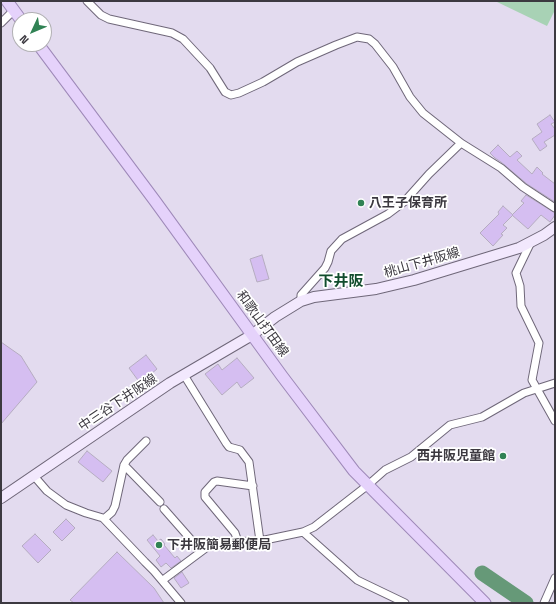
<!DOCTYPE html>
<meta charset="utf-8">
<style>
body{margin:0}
#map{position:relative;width:556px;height:604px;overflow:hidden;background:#e3dbef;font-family:"Space Grotesk",sans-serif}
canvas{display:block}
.frame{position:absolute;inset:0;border:2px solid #3c3940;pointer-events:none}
.north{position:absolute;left:12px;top:12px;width:40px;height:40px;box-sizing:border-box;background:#fff;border:1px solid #b1b0b3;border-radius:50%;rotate:226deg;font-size:11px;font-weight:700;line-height:16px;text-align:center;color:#3c3940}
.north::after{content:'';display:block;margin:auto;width:14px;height:18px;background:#308254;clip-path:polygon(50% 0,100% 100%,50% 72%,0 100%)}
</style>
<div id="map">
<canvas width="556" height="604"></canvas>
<div class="frame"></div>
<div class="north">N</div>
</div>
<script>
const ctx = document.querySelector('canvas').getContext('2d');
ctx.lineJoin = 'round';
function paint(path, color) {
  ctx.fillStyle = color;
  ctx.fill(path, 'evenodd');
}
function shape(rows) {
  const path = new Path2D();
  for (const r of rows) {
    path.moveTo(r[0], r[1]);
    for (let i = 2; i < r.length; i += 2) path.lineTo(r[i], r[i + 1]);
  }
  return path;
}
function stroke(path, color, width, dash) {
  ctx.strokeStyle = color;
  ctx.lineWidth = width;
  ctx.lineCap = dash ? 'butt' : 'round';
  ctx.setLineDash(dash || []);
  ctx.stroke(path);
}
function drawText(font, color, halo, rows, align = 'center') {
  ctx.font = font + ' "Space Grotesk","Noto Sans JP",sans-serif';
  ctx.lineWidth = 3.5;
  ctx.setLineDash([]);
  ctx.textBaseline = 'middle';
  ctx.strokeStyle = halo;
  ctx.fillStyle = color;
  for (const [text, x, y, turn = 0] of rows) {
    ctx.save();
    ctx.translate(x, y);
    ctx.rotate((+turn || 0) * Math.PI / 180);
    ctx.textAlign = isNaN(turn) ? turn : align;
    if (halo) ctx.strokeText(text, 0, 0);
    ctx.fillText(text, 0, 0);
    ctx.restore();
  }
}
paint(shape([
 [495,1,555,1,555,10,547,26]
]), '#a8d2b5');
stroke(shape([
 [482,573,526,603]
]), '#669978', 15);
const building = shape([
 [550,115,555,122,551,124,555,129,555,135,544,142,547,146,540,151,532,139,542,132,537,124,550,115],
 [498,145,510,157,517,151,522,156,517,160,532,174,537,167,543,173,542,174,555,184,555,202,527,184,501,162,495,158,490,153,498,145],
 [526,195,555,213,555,215,550,222,541,215,528,229,512,215,524,203,521,201,526,195],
 [503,206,513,215,503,225,507,228,501,234,503,235,493,246,480,233,499,214,498,212,503,206],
 [262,255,269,279,257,282,250,259,262,255],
 [1,342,21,356,37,382,1,424,1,342],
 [146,355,157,369,140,383,129,368,146,355],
 [237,358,254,378,241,388,237,382,222,395,205,374,218,364,222,370,237,358],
 [87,451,112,471,103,482,78,462,87,451],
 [66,519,75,528,62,541,53,532,66,519],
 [35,534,51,550,38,563,22,546,35,534],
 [153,535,158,541,161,539,165,544,164,545,175,558,177,556,181,561,171,568,166,563,161,567,156,560,160,556,147,540,153,535],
 [117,552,154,588,164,603,74,603,70,600,117,552],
 [182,572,189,583,181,588,174,578,182,572]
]);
paint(building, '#d5bef1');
stroke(building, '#b5acc0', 1);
const minor = shape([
 [87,1,101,15,109,19,172,33,183,39,210,68,225,92,231,95,239,93,263,82,297,62,336,45,357,37,369,39,375,44,393,67,410,97,423,113,461,143,501,168,523,187,555,208],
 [1,23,14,10],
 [531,242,516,273,520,286,521,306,539,343,532,380,555,421],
 [301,301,301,295,325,268,328,262,331,251,342,239,388,214,404,202,429,174,461,143],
 [184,375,226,443,229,447,240,450,249,462,260,541],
 [124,465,127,460,146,441],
 [34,476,47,491,66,505,86,513,103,518,145,562,154,571,181,603],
 [164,509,201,551],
 [104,519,112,512,115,506,124,465,160,502],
 [303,532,357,580,405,603],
 [238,542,235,533,205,497,205,492,214,482,217,481,253,486],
 [163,580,210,545,221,542,260,541,303,532,314,527,368,485,385,470,411,457,450,425,482,417,524,393,555,383],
 [544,603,555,578]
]);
const secondary = shape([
 [1,498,170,383,252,335,275,317,301,301,314,297,376,289,414,280,519,248,544,235,555,227]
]);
const primary = shape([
 [7,1,21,20],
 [38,44,155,201,282,376,354,471,485,603]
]);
stroke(minor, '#6f6779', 9);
stroke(secondary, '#6f6779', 12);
stroke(primary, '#9e89b8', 13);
stroke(minor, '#fff', 7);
stroke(secondary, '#f2e8fd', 10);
stroke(primary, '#e5d2fb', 11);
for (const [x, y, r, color] of [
 [361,203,4,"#308254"],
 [503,456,4,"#308254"],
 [159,545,4,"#308254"]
]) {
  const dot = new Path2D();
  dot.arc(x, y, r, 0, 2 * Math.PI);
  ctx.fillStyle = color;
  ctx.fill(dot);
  stroke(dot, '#fff', 1.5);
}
drawText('bold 13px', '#3c3940', '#fff', [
 ["八王子保育所",369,203],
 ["西井阪児童館",495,456,"right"],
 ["下井阪簡易郵便局",167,545]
], 'left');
drawText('13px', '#3c3940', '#fff', [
 ["桃山下井阪線",422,263,-16],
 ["和歌山打田線",262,324,54],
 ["中三谷下井阪線",118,403,-34]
]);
drawText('bold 15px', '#114c2d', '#fff', [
 ["下井阪",341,282]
]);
</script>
